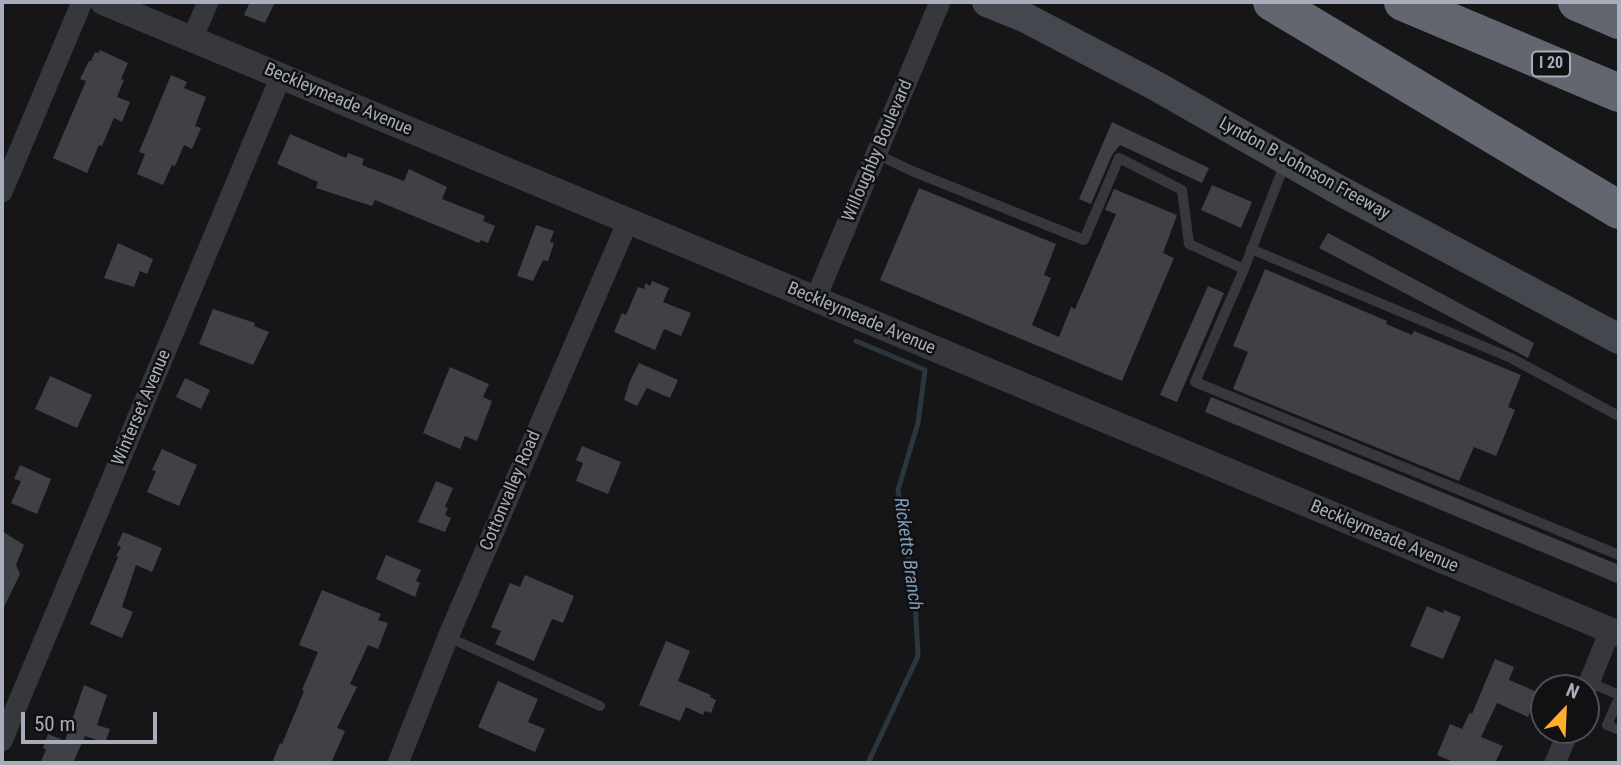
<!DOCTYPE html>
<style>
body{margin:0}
#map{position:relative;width:1621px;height:765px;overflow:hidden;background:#161619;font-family:"Roboto Condensed",sans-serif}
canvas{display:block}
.frame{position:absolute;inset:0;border:4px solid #a7adba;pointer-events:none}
.north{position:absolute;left:1530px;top:674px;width:70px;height:70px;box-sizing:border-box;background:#111114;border:2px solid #4d4f56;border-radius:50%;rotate:23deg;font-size:19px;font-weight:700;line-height:28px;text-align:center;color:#a7adba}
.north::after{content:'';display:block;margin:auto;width:24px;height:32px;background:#ffaf28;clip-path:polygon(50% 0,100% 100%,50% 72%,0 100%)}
.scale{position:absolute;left:21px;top:712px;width:136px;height:32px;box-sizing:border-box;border:4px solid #a7adba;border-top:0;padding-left:9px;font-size:21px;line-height:24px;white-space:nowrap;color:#a7adba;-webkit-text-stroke:5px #111114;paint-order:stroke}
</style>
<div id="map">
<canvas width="1621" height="765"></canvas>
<div class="frame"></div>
<div class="north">N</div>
<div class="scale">50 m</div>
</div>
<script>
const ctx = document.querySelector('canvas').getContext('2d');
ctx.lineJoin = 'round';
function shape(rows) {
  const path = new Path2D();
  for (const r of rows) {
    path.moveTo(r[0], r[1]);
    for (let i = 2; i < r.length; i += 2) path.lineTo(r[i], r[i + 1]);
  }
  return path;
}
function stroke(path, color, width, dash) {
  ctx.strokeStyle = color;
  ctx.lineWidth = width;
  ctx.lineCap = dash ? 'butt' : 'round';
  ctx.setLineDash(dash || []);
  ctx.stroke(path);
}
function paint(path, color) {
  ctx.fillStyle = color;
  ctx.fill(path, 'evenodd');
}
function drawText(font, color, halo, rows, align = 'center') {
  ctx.font = font + ' "Roboto Condensed",sans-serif';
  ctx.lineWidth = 5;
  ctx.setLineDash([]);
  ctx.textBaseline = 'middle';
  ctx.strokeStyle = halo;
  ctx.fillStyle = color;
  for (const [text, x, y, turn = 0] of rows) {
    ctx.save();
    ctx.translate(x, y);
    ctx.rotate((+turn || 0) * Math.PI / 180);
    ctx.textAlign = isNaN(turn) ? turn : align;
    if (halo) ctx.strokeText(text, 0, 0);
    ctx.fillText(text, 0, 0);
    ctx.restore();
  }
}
stroke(shape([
 [856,341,925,370,918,423,898,490,915,600,918,656,868,763]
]), '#2b363e', 5);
paint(shape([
 [250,2,275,2,265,23,244,15],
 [100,50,128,63,121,79,124,80,117,97,130,102,122,122,114,118,102,146,99,145,87,173,53,158,86,81,80,79,89,61,91,61,95,52,98,53],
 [171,75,187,82,184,88,206,97,195,126,201,128,192,149,184,145,175,166,172,165,163,185,137,174,145,154,139,152],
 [1112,122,1209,168,1202,183,1120,145,1112,155,1091,204,1079,199],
 [290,134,346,158,348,153,364,159,362,165,404,181,409,169,447,187,442,199,485,216,483,221,495,226,488,243,481,240,479,243,375,200,372,206,316,188,318,182,277,164],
 [1212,185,1252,202,1241,228,1201,210],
 [919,188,1056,244,1044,275,1051,278,1032,325,1059,337,1071,307,1075,309,1116,214,1105,210,1114,189,1177,215,1163,253,1174,258,1122,381,880,280],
 [536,225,554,231,550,242,554,243,548,261,543,260,533,281,517,276],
 [1328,233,1534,343,1528,358,1319,248],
 [118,243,153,259,147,274,140,271,134,287,104,278],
 [1265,269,1387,321,1386,324,1412,335,1414,331,1521,375,1508,407,1515,410,1496,456,1474,447,1459,481,1233,389,1248,352,1233,346],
 [652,281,669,288,663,302,691,313,681,336,664,329,655,350,614,332,622,313,626,315,638,287,644,289,646,283,650,286],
 [1208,286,1224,293,1177,402,1160,395],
 [213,309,255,323,254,326,269,332,253,365,199,344],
 [639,363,678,380,670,398,647,388,637,406,624,400,630,381],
 [450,367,489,384,483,397,492,401,477,441,465,436,460,449,423,433],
 [50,376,92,395,77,428,35,409],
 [185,378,210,390,201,409,176,397],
 [1211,397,1619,565,1619,584,1205,412],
 [582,446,621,462,608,494,576,481,583,463,576,460],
 [162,449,197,465,179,506,147,492,156,471,152,470],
 [20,465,51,479,37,514,11,503,21,481,14,479],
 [436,481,453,488,445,507,448,508,445,515,451,518,445,532,418,522],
 [2,531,24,545,16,565,20,574,2,611],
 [123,532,162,548,152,572,136,565,122,607,133,612,122,638,90,624,118,557,116,556,121,547,117,545],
 [386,555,421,570,416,581,420,583,415,597,376,579],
 [525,575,574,596,563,623,552,619,534,661,495,644,501,631,491,627,510,583,520,587],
 [322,590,381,614,378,620,388,623,378,649,368,645,350,684,357,687,337,728,345,731,331,763,272,763,280,743,282,744,304,691,302,690,318,652,299,645],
 [1427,606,1443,613,1444,610,1461,617,1443,659,1410,646],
 [666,641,690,651,678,681,711,695,710,697,716,700,711,713,705,711,703,715,686,707,680,721,639,705],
 [1495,659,1514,667,1509,680,1542,694,1536,708,1532,707,1528,717,1497,703,1481,737,1503,746,1495,763,1456,763,1437,755,1450,724,1462,729,1470,712,1472,714],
 [498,681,538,699,528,722,545,729,535,752,478,727],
 [84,685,107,695,97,725,110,729,105,743,85,736,73,763,40,763,46,750,43,748,48,734,65,741]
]), '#404146');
stroke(shape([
 [876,154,912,171,1084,240,1119,158,1182,190,1189,244,1244,269,1285,163],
 [1251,249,1511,358,1619,416],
 [1244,269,1195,382,1619,555],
 [448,637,600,706],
 [1589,682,1619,695],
 [1619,698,1607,725,1619,730]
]), '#37383e', 10);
stroke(shape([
 [192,39,208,2],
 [2,192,82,2],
 [815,300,940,2],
 [1586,690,1610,631],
 [2,741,281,76],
 [398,763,448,637,628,221],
 [1555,763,1569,730]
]), '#37383e', 21);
stroke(shape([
 [103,2,1619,634]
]), '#37383e', 26);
stroke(shape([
 [987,2,1024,17,1156,86,1337,189,1619,339]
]), '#45474e', 30);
stroke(shape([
 [1272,2,1619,210],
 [1403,2,1619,93],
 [1577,2,1619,20]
]), '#62666f', 38);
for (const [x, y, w] of [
 [1551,64,38]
]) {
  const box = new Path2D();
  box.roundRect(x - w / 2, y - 12.5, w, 25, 5);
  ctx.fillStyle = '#111114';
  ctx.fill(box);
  stroke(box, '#a7adba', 2);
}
drawText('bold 16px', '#a7adba', null, [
 ["I 20",1551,64]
]);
drawText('18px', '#a7adba', '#111114', [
 ["Beckleymeade Avenue",338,100,23],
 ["Willoughby Boulevard",878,151,-67],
 ["Lyndon B Johnson Freeway",1304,169,29],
 ["Beckleymeade Avenue",861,319,23],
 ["Winterset Avenue",142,408,-67],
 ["Cottonvalley Road",511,491,-67],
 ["Beckleymeade Avenue",1384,537,23]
]);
drawText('italic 19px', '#7b9eb8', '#111114', [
 ["Ricketts Branch",907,554,82]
]);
</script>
